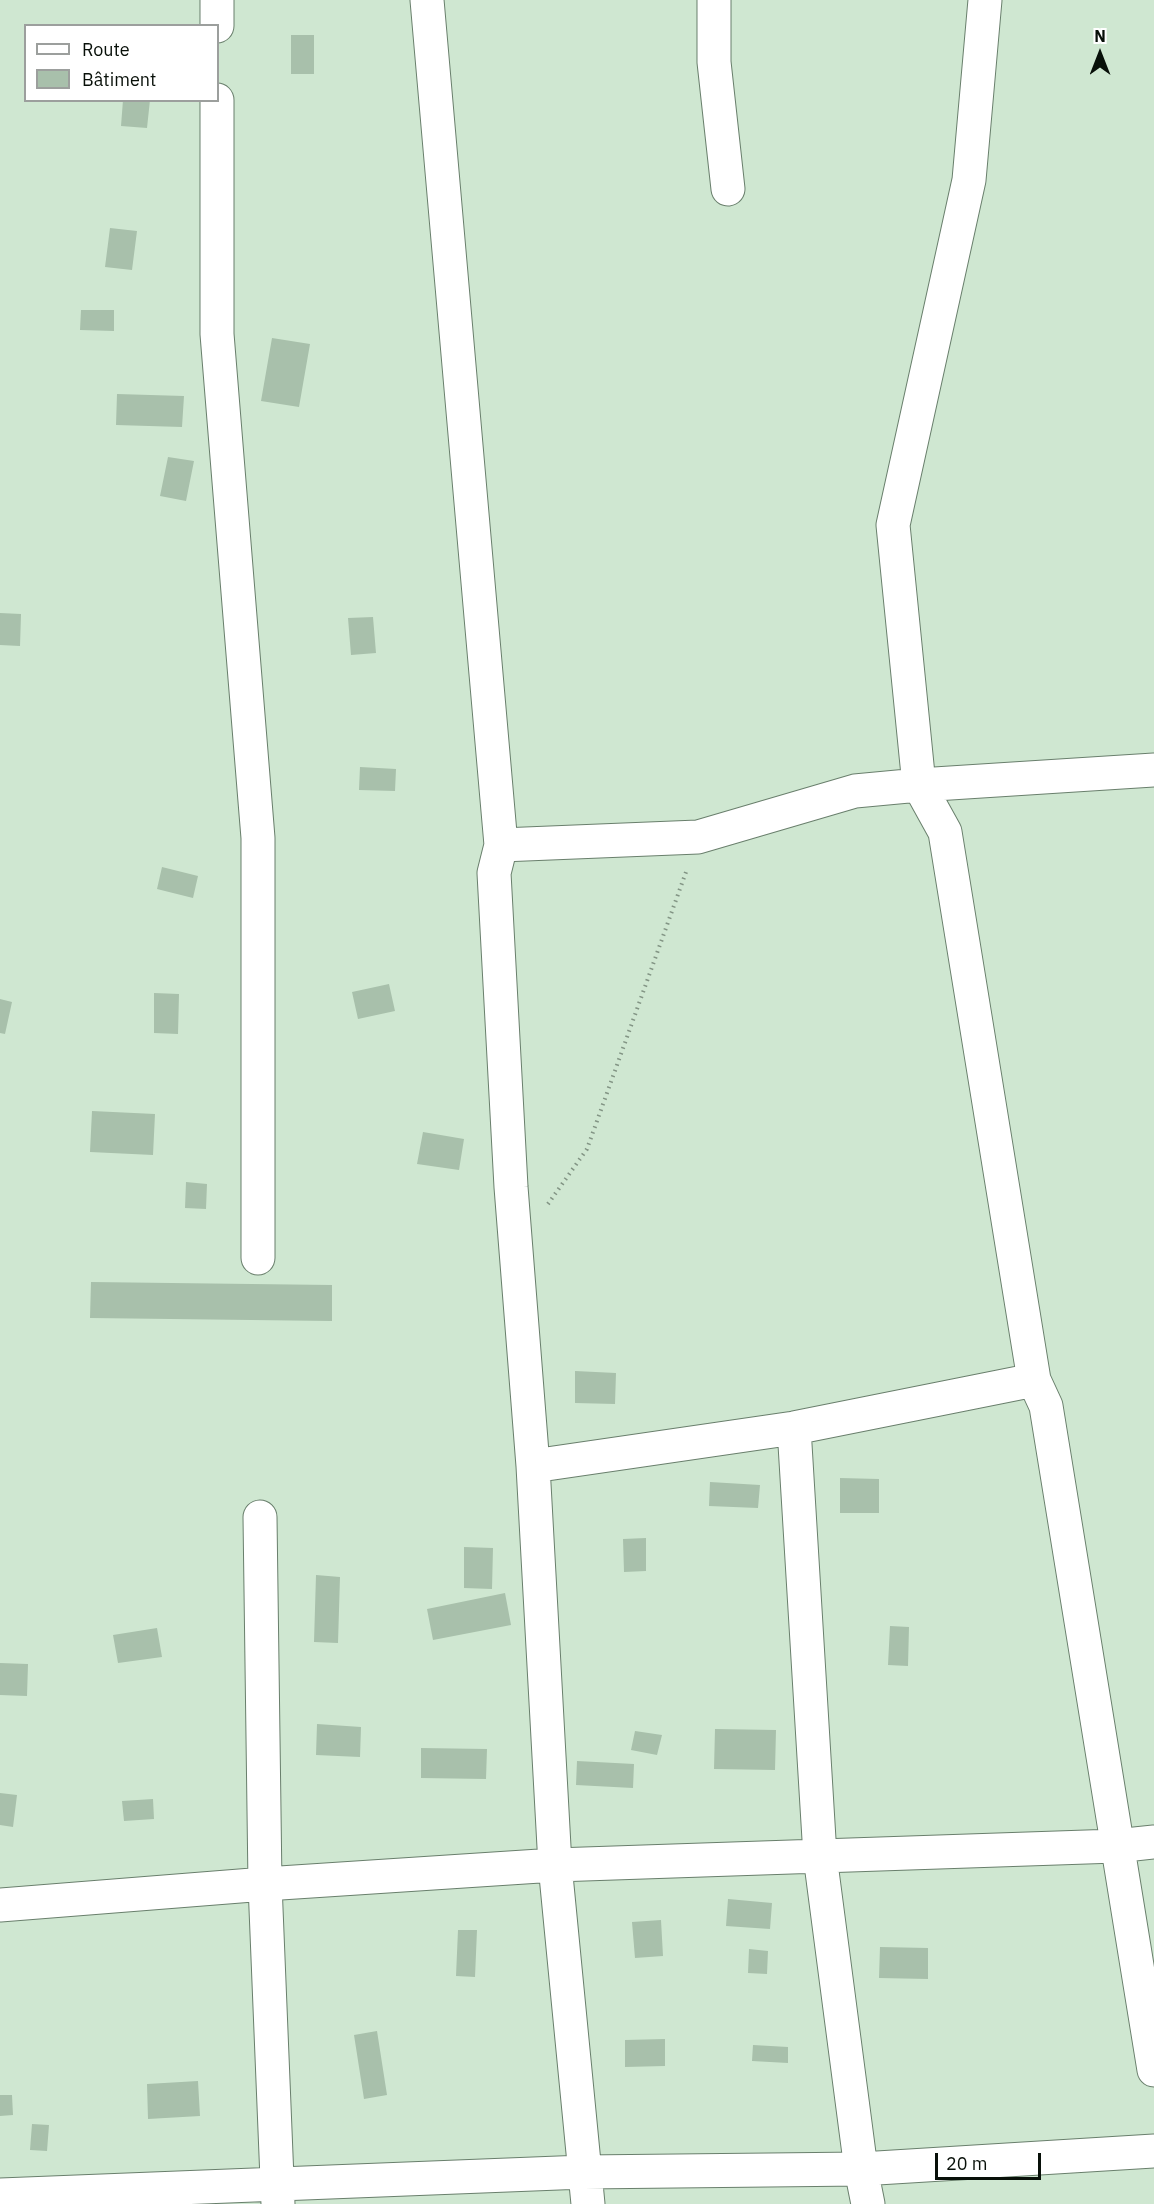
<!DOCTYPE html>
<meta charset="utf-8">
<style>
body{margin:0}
#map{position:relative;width:1154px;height:2204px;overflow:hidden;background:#cfe7d1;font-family:"IBM Plex Sans",sans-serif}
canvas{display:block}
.legend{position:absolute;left:24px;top:24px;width:195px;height:78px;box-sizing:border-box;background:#fff;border:2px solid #9c9f9d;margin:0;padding:8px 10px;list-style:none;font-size:18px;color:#081009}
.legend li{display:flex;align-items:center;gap:12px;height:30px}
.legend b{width:30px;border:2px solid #9c9f9d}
.north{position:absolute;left:1070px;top:24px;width:60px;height:60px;-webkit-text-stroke:4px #fff;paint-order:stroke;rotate:0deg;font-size:16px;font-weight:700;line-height:24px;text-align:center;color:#081009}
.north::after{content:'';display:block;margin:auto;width:21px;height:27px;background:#081009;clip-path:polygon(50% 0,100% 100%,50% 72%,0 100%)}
.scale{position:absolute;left:935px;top:2153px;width:106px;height:27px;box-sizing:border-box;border:3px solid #081009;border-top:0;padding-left:8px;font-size:18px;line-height:21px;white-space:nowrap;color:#081009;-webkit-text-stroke:4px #fff;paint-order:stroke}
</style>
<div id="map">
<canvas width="1154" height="2204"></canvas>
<ul class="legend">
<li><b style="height:8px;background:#fff"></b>Route</li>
<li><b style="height:16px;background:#a8c0ab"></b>Bâtiment</li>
</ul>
<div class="north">N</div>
<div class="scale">20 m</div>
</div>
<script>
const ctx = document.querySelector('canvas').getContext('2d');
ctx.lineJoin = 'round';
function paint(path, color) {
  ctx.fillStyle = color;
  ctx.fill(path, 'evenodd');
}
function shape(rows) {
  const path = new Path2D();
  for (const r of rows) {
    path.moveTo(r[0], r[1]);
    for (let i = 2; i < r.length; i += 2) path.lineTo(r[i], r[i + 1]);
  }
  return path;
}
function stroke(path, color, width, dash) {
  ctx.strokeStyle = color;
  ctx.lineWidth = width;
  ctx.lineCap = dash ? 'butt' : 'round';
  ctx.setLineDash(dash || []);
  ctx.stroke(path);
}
paint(shape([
 [291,35,314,35,314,74,291,74],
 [123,100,150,100,147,128,121,126],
 [110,228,137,231,132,270,105,267],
 [81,310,114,310,114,331,80,330],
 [272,338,310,344,299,407,261,401],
 [117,394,184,396,182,427,116,425],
 [168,457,194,461,186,501,160,496],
 [0,613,21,614,20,646,0,645],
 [373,617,376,653,351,655,348,618],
 [360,767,396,769,395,791,359,790],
 [162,867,198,876,193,898,157,889],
 [389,984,395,1011,358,1019,352,992],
 [154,993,179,994,178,1034,154,1033],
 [0,999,12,1002,5,1034,0,1033],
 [92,1111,155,1114,153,1155,90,1152],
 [423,1132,464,1139,459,1170,417,1164],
 [186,1182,207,1184,206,1209,185,1208],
 [91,1282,332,1285,332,1321,90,1318],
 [575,1371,616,1373,615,1404,575,1403],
 [840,1478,879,1479,879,1513,840,1513],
 [710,1482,760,1485,758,1508,709,1506],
 [646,1538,646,1571,624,1572,623,1539],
 [464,1547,493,1548,492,1589,464,1588],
 [316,1575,340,1577,338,1643,314,1642],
 [505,1593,511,1625,433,1640,427,1609],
 [890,1626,909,1627,908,1666,888,1665],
 [157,1628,162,1657,118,1663,113,1635],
 [0,1663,28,1664,27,1696,0,1695],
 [317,1724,361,1727,360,1757,316,1755],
 [715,1729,776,1730,775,1770,714,1769],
 [635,1731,662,1735,657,1755,631,1750],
 [421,1748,487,1749,486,1779,421,1778],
 [577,1761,634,1764,633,1788,576,1785],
 [0,1793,17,1795,13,1827,0,1825],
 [153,1799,154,1819,124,1821,122,1801],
 [728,1899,772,1903,770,1929,726,1926],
 [661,1920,663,1956,635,1958,632,1922],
 [458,1930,477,1930,475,1977,456,1976],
 [880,1947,928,1948,928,1979,879,1978],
 [749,1949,768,1951,767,1974,748,1973],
 [377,2031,387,2095,364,2099,354,2035],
 [665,2039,665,2066,625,2067,625,2040],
 [753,2045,788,2047,788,2063,752,2061],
 [198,2081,200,2116,148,2119,147,2084],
 [0,2095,12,2095,13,2115,0,2116],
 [32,2124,49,2125,47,2151,30,2150]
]), '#a8c0ab');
const minor = shape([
 [217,0,217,26],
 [427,0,501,845,494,873,511,1187,533,1466,555,1865,588,2204],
 [714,0,714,62,728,189],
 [985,0,969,180,893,525,919,785,945,832,1034,1380,1046,1406,1154,2070],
 [217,100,217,334,258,838,258,1258],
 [501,845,698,837,855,791,919,785,1154,770],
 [794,1428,820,1856,861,2169,868,2204],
 [533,1466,794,1428,1034,1380],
 [260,1517,265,1884,278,2204],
 [0,1905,265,1884,555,1865,1116,1846,1154,1842],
 [0,2195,584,2172,861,2169,1154,2151]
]);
stroke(minor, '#697f6c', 35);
stroke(shape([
 [548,1204,587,1149,686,872]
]), '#829484', 4, [1.5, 4.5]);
stroke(minor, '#fff', 33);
</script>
